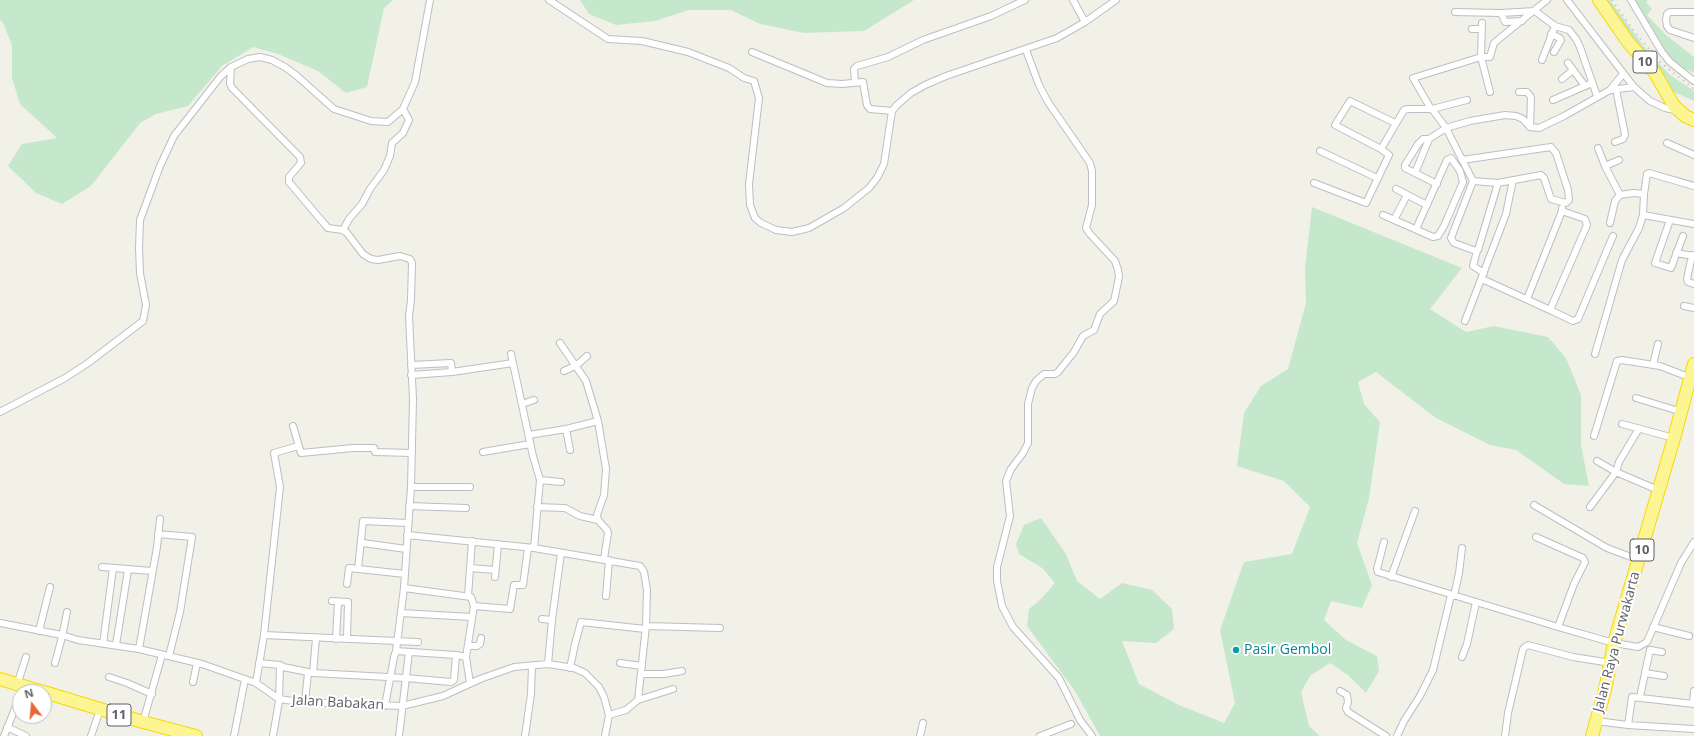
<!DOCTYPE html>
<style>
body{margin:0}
#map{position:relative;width:1694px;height:736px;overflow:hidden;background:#f1f1e8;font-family:"Open Sans",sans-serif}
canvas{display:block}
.north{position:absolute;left:12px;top:684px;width:40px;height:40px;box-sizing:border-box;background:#fff;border:1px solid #bfc0c3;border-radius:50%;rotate:344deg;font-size:11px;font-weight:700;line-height:16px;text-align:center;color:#5f6168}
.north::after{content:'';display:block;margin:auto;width:14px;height:18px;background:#e86637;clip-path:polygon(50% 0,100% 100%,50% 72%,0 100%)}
</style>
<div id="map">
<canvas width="1694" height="736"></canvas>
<div class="north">N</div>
</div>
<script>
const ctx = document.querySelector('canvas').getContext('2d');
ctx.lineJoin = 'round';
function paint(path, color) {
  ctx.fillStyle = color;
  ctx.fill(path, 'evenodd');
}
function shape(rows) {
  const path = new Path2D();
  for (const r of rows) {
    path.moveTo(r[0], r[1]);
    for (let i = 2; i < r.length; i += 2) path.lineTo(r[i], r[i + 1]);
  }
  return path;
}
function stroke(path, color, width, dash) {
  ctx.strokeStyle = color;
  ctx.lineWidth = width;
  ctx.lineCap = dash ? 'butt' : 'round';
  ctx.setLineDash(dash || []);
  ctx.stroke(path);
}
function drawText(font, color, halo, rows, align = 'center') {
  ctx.font = font + ' "Open Sans",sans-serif';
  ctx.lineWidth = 4;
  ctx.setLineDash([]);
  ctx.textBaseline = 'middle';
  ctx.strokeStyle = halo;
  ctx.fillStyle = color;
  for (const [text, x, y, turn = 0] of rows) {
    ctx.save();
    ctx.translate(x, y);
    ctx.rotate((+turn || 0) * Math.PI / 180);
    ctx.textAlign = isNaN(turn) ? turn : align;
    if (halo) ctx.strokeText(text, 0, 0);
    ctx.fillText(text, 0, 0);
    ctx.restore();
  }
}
paint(shape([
 [0,0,393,0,384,8,367,87,346,93,318,71,278,54,253,47,222,66,188,106,156,114,140,123,91,186,62,204,36,193,8,166,22,144,57,138,20,104,12,78,12,45,3,23,0,20],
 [580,0,914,0,864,31,804,33,760,24,731,10,689,10,655,21,616,25,589,14],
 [1606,0,1610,0,1648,52,1670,75,1694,91,1694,101,1674,92,1668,81,1645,54],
 [1627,0,1648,0,1646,2,1652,9,1647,15,1666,35,1694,57,1694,73,1676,65,1646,30],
 [1312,207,1462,268,1430,309,1466,332,1494,326,1548,337,1566,358,1581,395,1581,445,1589,486,1564,484,1516,450,1490,445,1436,418,1376,372,1358,382,1364,404,1380,422,1369,498,1357,543,1372,585,1362,608,1331,601,1324,620,1346,640,1377,656,1379,671,1366,693,1348,675,1330,663,1310,676,1301,692,1309,726,1320,736,1100,736,1075,691,1027,626,1029,609,1041,599,1055,583,1042,568,1019,554,1016,544,1024,525,1041,518,1066,554,1077,581,1100,599,1122,583,1152,590,1172,609,1174,629,1156,643,1122,641,1139,684,1179,705,1224,723,1235,703,1220,630,1244,562,1292,554,1310,507,1284,481,1237,466,1244,413,1261,386,1288,369,1306,303,1305,268]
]), '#c5e8cc');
const street = shape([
 [549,0,608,39,642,41,688,52,729,68,744,78,754,81,759,98,749,184,750,205,755,218,761,223,776,230,792,232,809,228,844,208,869,188,877,178,884,164,892,111,897,105,911,93,925,85,946,76,1057,38,1085,22,1116,0],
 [1073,0,1085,22],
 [1567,0,1634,87,1650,101,1665,108,1675,110],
 [1631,0,1662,52,1670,62,1694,81],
 [1455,12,1501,13,1535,11,1555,26,1569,30,1576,39,1580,47,1597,96],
 [1694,12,1670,12,1667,14,1666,19,1667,26,1670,30,1694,38],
 [1501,13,1505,22,1522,21],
 [1482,23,1481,57,1490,92],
 [1472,29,1481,29],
 [1551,34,1560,38,1561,40,1554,52],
 [1026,50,1039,85,1048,102,1090,163,1092,171,1092,205,1086,228,1090,234,1115,261,1118,270,1119,277,1114,301,1100,314,1094,330,1083,336,1074,352,1058,372,1055,374,1044,374,1036,381,1032,388,1028,404,1028,443,1023,453,1011,469,1006,481,1010,516,997,567,997,581,1002,606,1013,627,1059,678,1080,720,1092,736],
 [752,52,827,83,842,84,863,82,867,105,870,109,892,111],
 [1542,60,1555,26],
 [1568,63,1585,86,1592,83],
 [231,67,230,84,232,88,300,157,301,163,289,177,289,182,321,220,328,228,343,230,347,233,363,254,371,259,378,260,400,256,410,259,412,263,411,300,409,316,413,399,411,487,404,588,396,651,394,657,385,706],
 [1562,79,1573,70],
 [855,82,854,69,857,66,888,57,923,40,991,16,1025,0],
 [1610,90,1623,74],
 [1519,92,1527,92,1531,97,1530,127],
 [1553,100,1585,86],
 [1431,109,1413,78,1481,57,1490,57,1494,43,1547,0],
 [1432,109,1446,128,1473,181,1451,238,1454,243,1476,251,1478,250,1498,183],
 [1429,139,1423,139,1418,144,1405,165,1405,168,1437,184],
 [1615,142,1623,139,1625,135,1616,89],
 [1667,143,1694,155],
 [1598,148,1605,166,1620,195,1633,193,1644,194,1647,174,1649,173,1694,186],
 [1381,149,1404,110,1408,109,1432,109,1467,100],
 [1320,151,1377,178],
 [1462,160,1551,147,1556,153,1568,190,1569,200,1566,203,1551,199,1544,178,1541,175,1498,183,1473,181],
 [1605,166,1619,160],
 [1415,173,1429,139,1446,128,1470,121,1505,115,1516,116,1523,119,1530,127,1539,128,1564,116,1610,90,1634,87],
 [1314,183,1366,203,1389,155,1381,149,1335,125,1350,101,1395,123],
 [1396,189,1427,205],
 [1644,194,1643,215,1694,224],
 [1383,215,1433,237,1438,236,1444,226,1463,182,1460,171,1451,158,1447,160,1416,229],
 [1394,220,1407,195],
 [1670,220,1655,263,1671,268,1683,236],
 [1610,223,1615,201,1620,195],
 [343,230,349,219,362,204,370,189,384,170,390,156,392,143,403,133,409,120,403,109],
 [1477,251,1473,266,1484,273],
 [1676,253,1694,256],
 [1692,255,1687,279,1688,282,1694,284],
 [1482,279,1550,310,1587,225,1585,219,1562,211],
 [1527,299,1562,211,1562,208],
 [1684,306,1694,308],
 [1550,310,1573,321,1578,319,1613,236],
 [1465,321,1506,214,1513,180],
 [560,343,586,381,598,421,606,469,604,495,597,515,598,520,607,530,608,533,604,559],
 [511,354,533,456,540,480,534,548],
 [1595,354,1622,260,1639,228,1643,215],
 [411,365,451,363,452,372,513,363],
 [1653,365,1658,344],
 [564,371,577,365,587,356],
 [411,375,452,372],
 [1636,398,1682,412],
 [522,404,534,400],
 [0,412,65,378,88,363,143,321,146,305,140,273,139,248,140,220,160,166,174,136,221,76,231,67,248,59,260,57,272,60,285,67,297,76,334,109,371,121,388,122,403,109,415,82,430,0],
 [1622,424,1674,438],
 [293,426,301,453,353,448,374,448,375,452,412,453],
 [566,429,570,450],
 [529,435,566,429,598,421],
 [1594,436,1617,361,1622,360,1660,366,1691,378],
 [483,452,530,444],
 [1597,461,1616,472,1658,490],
 [540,480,561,482],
 [411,487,470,487],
 [1534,505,1607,548,1639,560],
 [409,506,466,508],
 [537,507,565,508,580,516,598,520],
 [1590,507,1616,472,1619,462,1638,430],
 [158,534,192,537,180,612,169,656],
 [407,535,534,548,640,566,644,572,647,590,646,626,638,700,626,710,609,715],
 [1536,537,1583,558,1585,562,1574,584,1558,627],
 [1384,542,1377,569,1378,572,1558,627,1614,643,1638,647,1647,642,1681,563,1694,542],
 [363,543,406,549],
 [102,567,152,571],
 [470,568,495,570],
 [358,569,363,521,408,523],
 [495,577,498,544],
 [1391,577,1415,511],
 [347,584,349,568,405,574],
 [404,588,471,597,474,606,466,657],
 [468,596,472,541],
 [606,596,609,560],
 [1454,596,1459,573,1462,548],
 [332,601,348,602,347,639],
 [474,606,510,609,514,585,523,585,528,548],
 [401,613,472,617],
 [542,619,552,620],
 [0,623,62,635,78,640,139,649,202,664,256,683,279,699,300,702,402,706,443,696,480,679,514,667,548,664,574,668,585,673,599,687,604,697,609,715,605,736],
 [646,626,720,628],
 [1653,627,1689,636],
 [39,631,50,587],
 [264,635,418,642],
 [336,639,338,602],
 [103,644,113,568],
 [116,645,128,570],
 [468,646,477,646,480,644,481,638],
 [139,649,157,547,160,519],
 [396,651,456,655,466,657,470,683],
 [1462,657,1467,644,1476,602],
 [55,663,62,637,67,612],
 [259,663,280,665,283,667,313,673,406,678,451,682,454,680,456,655],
 [620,663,642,666],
 [548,664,552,620,561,553],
 [570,668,575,644,581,622,645,629],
 [313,673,316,638],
 [1645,673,1650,650,1662,652],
 [642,674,664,674,682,671],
 [109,677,127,683,152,694],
 [193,682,197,663],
 [256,683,264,635,280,487,274,453,298,446],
 [17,685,26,657],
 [1340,691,1347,695,1348,702,1346,708,1348,712,1386,736],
 [1640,697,1645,673,1664,676],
 [638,700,673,689],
 [305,702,308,673],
 [1693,703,1694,691],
 [1596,721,1628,725,1694,729],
 [143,722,162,655],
 [1628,725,1632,697,1694,704],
 [7,727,26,736],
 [4,736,20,696],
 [91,736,100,710],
 [234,736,245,679],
 [273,736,279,701,280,665],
 [399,736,409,652],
 [525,736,531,694,532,666],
 [920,736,923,723],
 [1040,736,1071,724],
 [1397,736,1404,721,1420,696,1433,670,1451,595],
 [1505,736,1508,713,1523,649,1525,647,1528,645,1573,657,1611,663]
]);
const highway = shape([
 [1599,0,1628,42,1655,73,1674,106,1685,116,1694,120],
 [0,679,43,692],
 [44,692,143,722,196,736],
 [1592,736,1605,690,1614,643,1674,438,1694,364]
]);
stroke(street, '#bcbec3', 8);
stroke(highway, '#f7d802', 14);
stroke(street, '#fff', 6);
stroke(highway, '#fcf594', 12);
stroke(shape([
 [1612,0,1633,30,1661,63,1694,89]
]), '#bababb', 2, [1, 5]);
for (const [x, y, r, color] of [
 [1236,650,4,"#0f9aa8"]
]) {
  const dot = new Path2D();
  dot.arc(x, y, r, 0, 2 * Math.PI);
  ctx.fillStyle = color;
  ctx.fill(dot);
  stroke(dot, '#fff', 1.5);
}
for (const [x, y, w] of [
 [1645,62,24],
 [1642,550,24],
 [119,715,24]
]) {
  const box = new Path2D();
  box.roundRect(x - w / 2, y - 11, w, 22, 3);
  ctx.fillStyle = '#fff';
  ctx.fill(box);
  stroke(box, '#5f6168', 1);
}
drawText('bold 13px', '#5f6168', null, [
 ["10",1645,62],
 ["10",1642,550],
 ["11",119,715]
]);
drawText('14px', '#5f6168', '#fff', [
 ["Jalan Raya Purwakarta",1617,642,-75],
 ["Jalan Babakan",338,703,3]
]);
drawText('14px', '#0d838f', '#fff', [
 ["Pasir Gembol",1244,650]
], 'left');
</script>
